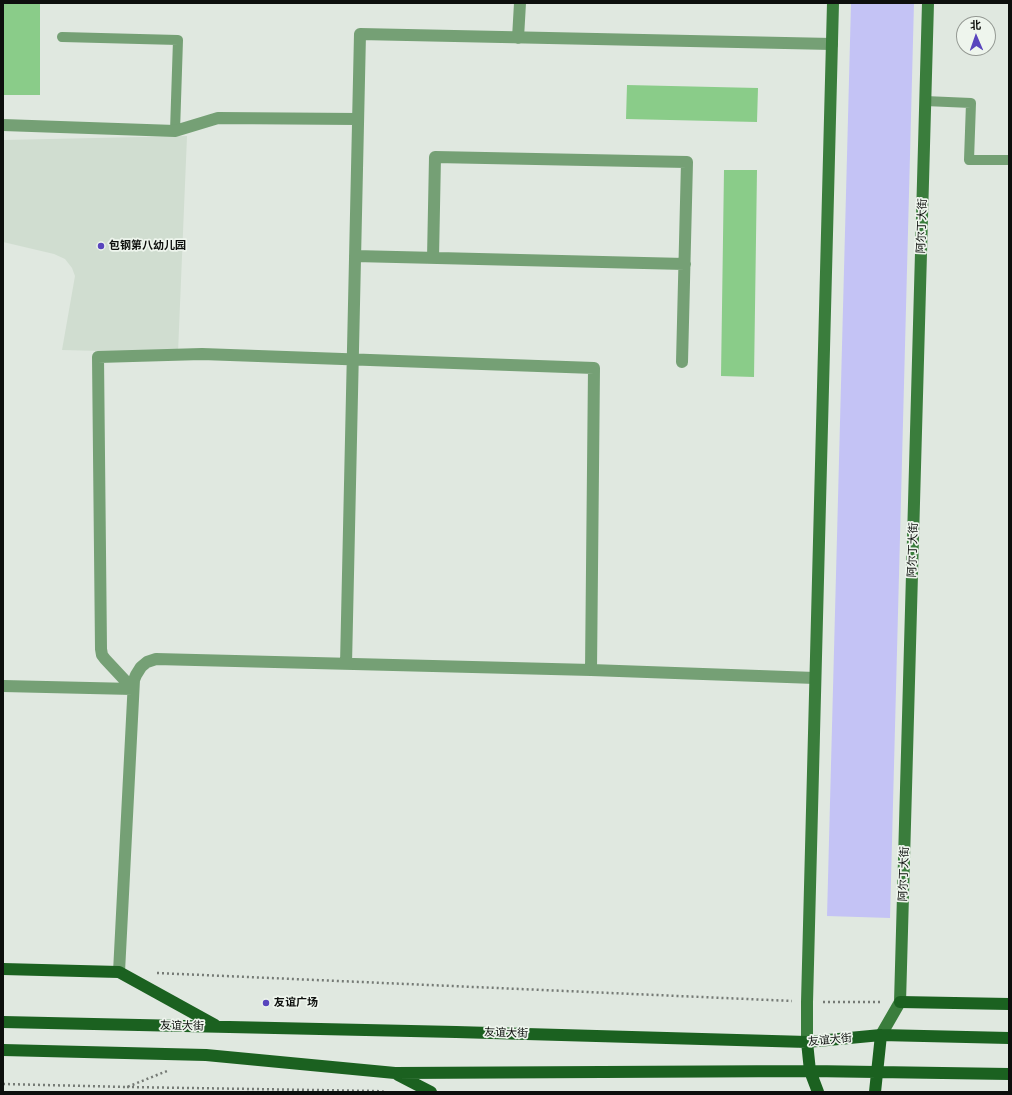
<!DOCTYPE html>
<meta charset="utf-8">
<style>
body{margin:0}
#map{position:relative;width:1012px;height:1095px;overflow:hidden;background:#e0e8e0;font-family:Montserrat,"Noto Sans SC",sans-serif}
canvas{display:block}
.frame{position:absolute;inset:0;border:4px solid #0d0f0d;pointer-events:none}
.north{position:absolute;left:956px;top:16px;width:40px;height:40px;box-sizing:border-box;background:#eef5ed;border:1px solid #949993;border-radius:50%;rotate:358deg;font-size:11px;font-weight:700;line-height:16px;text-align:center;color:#0d0f0d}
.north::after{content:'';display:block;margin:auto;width:14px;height:18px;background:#5945bd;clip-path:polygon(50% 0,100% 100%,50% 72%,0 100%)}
</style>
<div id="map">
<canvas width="1012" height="1095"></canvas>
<div class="frame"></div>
<div class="north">北</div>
</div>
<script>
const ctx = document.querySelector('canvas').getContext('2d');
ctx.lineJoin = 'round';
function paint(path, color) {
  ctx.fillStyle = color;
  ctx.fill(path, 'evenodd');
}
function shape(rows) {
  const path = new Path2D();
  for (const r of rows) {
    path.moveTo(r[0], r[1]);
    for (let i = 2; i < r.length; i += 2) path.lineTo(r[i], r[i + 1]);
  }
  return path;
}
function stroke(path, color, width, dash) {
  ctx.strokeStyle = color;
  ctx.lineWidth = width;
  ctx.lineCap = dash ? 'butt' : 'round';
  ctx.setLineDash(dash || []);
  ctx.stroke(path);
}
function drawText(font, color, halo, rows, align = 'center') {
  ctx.font = font + ' Montserrat,"Noto Sans SC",sans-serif';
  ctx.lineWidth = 3.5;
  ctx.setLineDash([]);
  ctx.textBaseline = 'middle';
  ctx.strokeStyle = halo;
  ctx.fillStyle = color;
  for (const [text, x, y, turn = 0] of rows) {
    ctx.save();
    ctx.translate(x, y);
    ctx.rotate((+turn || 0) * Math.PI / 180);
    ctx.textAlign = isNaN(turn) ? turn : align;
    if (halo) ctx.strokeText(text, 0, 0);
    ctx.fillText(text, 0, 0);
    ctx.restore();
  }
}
paint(shape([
 [187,136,178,353,62,350,75,276,72,268,65,259,54,254,3,242,3,140]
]), '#d0ddd0');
paint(shape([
 [851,3,914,3,890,918,827,916]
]), '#c4c3f5');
paint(shape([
 [3,3,40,3,40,95,3,95],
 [627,85,758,88,757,122,626,119],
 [724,170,757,170,754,377,721,376]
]), '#8acc89');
stroke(shape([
 [157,973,792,1001],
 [823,1002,882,1002],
 [3,1084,127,1087,167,1071],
 [127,1087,377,1091,387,1092]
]), '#757a75', 2.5, [2, 3]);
stroke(shape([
 [62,37,178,40,175,131],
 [925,101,971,103,969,160,1009,160]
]), '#75a075', 10);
stroke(shape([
 [518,38,520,3],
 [3,125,175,131,218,118,358,119],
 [355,256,685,264],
 [433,258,435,157,687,162,682,362],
 [346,664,360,34,832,44],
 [3,686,133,689],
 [133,689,105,659,102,655,101,649,98,357,202,354,594,368,591,670],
 [119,972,134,680,136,675,141,667,147,662,156,659,591,670,815,678]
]), '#75a075', 12);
stroke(shape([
 [881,1035,900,1002,928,3],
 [807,1042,807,1002,833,3]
]), '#3a7d3c', 12);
stroke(shape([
 [3,969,119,972,215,1025],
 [900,1002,1009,1004],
 [3,1022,456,1032,807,1042,881,1035,1009,1038],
 [807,1042,810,1071,818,1092],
 [3,1050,206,1055,395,1073,810,1071,1009,1074],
 [398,1075,431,1092],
 [875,1092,881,1035]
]), '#1b6120', 12);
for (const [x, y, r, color] of [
 [101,246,4,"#5945bd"],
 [266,1003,4,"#5945bd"]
]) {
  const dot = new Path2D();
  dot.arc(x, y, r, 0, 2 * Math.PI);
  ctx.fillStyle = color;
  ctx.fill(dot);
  stroke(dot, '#eef5ed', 1.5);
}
drawText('11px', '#0d0f0d', '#eef5ed', [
 ["阿尔丁大街",922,226,-88],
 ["阿尔丁大街",913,550,-88],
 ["阿尔丁大街",904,874,-88],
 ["友谊大街",182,1026,1],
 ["友谊大街",506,1033,2],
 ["友谊大街",830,1040,-5]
]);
drawText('bold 11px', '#0d0f0d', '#eef5ed', [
 ["包钢第八幼儿园",109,246],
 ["友谊广场",274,1003]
], 'left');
</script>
